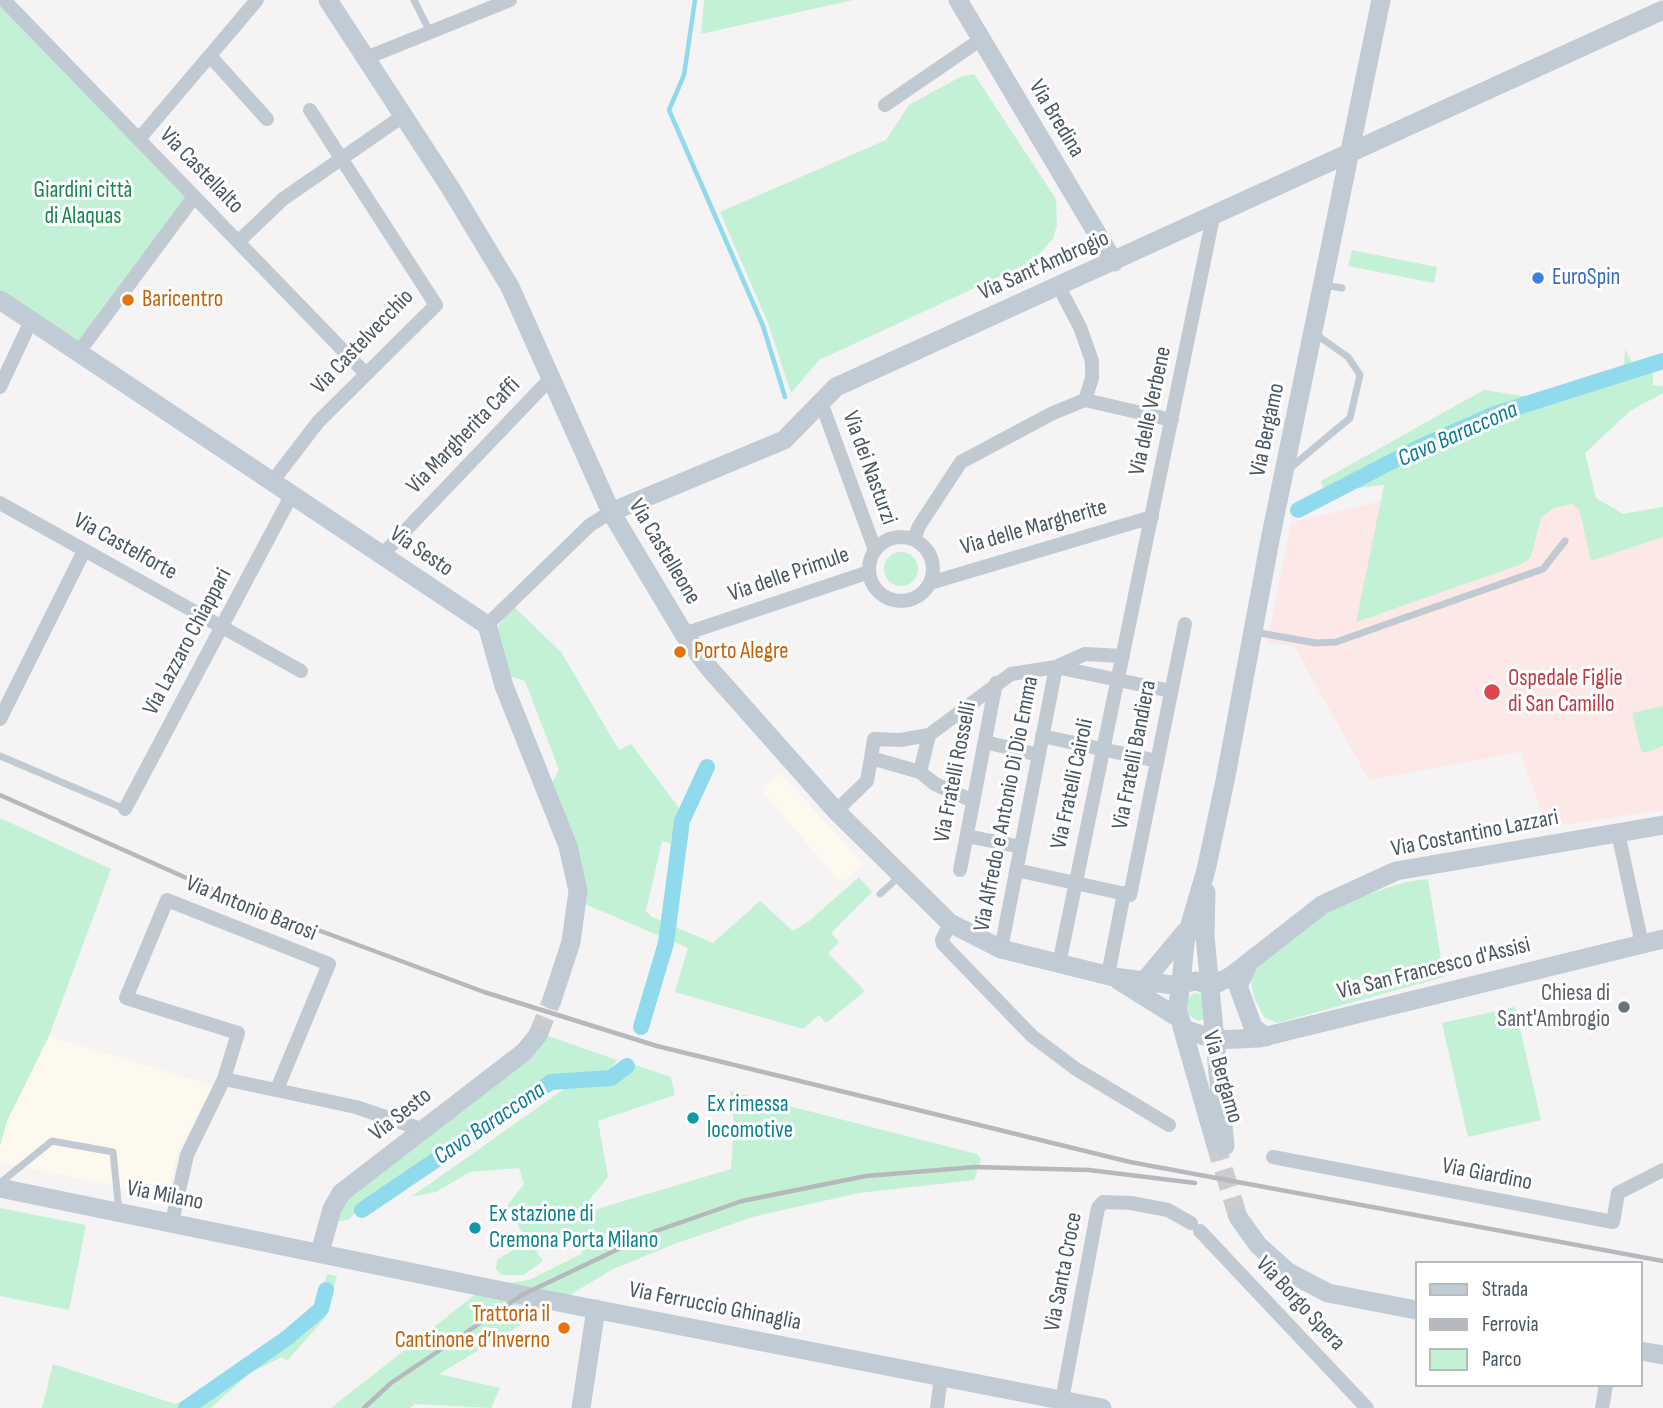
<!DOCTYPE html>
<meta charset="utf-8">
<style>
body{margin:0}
#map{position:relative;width:1663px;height:1408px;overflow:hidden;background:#f5f3f3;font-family:"Sofia Sans Condensed",sans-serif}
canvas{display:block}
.legend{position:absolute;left:1415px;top:1261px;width:228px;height:126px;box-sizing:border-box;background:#fff;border:2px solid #b7bbc0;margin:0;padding:9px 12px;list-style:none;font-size:21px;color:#4a5661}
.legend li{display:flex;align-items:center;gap:14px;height:35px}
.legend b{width:35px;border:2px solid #b7bbc0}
</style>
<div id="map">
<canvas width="1663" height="1408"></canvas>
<ul class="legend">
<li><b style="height:9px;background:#c1cbd6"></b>Strada</li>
<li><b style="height:9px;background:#b5b8bd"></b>Ferrovia</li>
<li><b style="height:19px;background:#c3f1d5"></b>Parco</li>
</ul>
</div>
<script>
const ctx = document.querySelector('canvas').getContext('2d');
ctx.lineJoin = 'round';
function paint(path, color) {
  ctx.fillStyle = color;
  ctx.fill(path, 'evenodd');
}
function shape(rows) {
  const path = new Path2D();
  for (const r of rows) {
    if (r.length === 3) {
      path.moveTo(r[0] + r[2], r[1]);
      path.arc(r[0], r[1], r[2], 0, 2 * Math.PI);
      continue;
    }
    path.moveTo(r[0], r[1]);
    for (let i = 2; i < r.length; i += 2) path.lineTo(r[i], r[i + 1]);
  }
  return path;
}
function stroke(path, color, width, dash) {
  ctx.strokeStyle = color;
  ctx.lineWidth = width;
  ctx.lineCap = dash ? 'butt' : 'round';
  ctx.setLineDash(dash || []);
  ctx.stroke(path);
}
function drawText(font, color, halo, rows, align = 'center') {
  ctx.font = font + ' "Sofia Sans Condensed",sans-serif';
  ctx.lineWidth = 6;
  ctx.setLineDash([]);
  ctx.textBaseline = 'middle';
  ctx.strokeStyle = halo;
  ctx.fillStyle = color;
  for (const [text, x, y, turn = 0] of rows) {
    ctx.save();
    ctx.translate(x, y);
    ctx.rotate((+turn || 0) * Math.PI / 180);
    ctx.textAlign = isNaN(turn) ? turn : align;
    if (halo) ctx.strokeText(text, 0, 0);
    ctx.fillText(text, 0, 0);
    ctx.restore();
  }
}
paint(shape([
 [780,773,861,861,862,866,843,881,838,880,763,792,764,787],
 [49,1036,213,1086,178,1151,167,1197,0,1162,0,1146,7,1121]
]), '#fdf9ef');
paint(shape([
 [1381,501,1356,621,1535,536,1541,518,1554,508,1573,504,1579,509,1591,560,1663,537,1663,810,1547,827,1520,752,1369,780,1294,646,1267,643,1291,523]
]), '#fce8e6');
paint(shape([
 [0,0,193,197,78,348,0,299],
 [704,0,853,0,701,34],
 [974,74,1056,199,1057,225,1053,239,1033,261,819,360,791,393,768,323,720,212,886,140,909,105,960,77],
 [1352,250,1437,267,1434,283,1348,266],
 [1625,349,1638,376,1653,371,1653,385,1663,386,1663,393,1630,411,1585,453,1596,498,1623,514,1663,507,1663,537,1591,561,1579,509,1572,504,1554,508,1541,518,1531,557,1522,564,1356,622,1384,485,1324,492,1321,481,1484,390,1530,397,1624,371],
 [901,569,17],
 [514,607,561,652,619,750,631,744,679,808,674,823,673,844,662,841,646,911,652,917,713,943,760,901,793,931,809,921,859,877,872,892,831,933,839,942,828,953,865,991,826,1023,819,1015,803,1029,675,992,688,948,585,904,575,849,560,800,551,785,559,770,525,681,507,675,497,632,498,626],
 [1663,706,1663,746,1645,753,1641,751,1632,713],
 [0,818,111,869,49,1036,7,1121,0,1146],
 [1428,879,1444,977,1277,1023,1264,1017,1254,997,1250,977,1276,946,1337,904,1406,882],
 [1194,993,1201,994,1204,1019,1198,1021,1187,1014,1186,1001],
 [1515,1007,1541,1120,1468,1137,1442,1023],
 [548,1036,617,1060,607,1074,544,1077,369,1199,348,1220,333,1222,347,1195,531,1058],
 [633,1064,671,1077,675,1095,598,1121,608,1177,577,1215,731,1169,734,1123,730,1091,977,1154,981,1159,974,1180,859,1193,756,1216,677,1243,613,1269,439,1374,500,1388,491,1408,415,1404,410,1408,331,1408,486,1286,529,1280,583,1253,575,1234,536,1251,543,1261,523,1275,501,1275,496,1269,497,1260,527,1241,507,1206,524,1184,519,1168,470,1172,436,1192,411,1197,564,1089,612,1085],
 [0,1208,86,1225,69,1310,0,1296],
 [327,1274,337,1276,325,1318,287,1361,282,1357,250,1373,211,1408,42,1408,53,1364,175,1404,197,1396,317,1310]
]), '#c3f1d5');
stroke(shape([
 [695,0,684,75,669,110,763,326,785,397]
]), '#90daee', 4.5);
stroke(shape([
 [1298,510,1420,447,1492,415,1663,361],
 [641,1027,666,943,682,821,707,767],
 [362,1210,551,1082,611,1078,627,1066],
 [186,1408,287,1338,321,1309,326,1290]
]), '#90daee', 16);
stroke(shape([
 [538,1035,552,1000],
 [1215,1142,1238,1217]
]), '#caccce', 19, [19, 10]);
stroke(shape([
 [414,0,430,32],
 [1324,285,1342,288],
 [1289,469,1350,418,1360,375,1348,357,1314,333],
 [1254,632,1316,643,1336,642,1543,569,1565,541],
 [0,756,125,809],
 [880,894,899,877],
 [0,1183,52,1141,113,1152,119,1211]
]), '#c1cad2', 7);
stroke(shape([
 [4,0,365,373],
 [210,56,267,119],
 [366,58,510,0],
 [885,105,980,40],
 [139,139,257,0],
 [238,242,283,199,403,116],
 [1059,287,1080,327,1092,361,1092,378,1085,400],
 [78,353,194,197],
 [0,387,31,321],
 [821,402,875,550],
 [272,482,318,422,436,305,310,110],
 [0,503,301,671],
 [901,569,32],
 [914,539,919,526,961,462,1053,413,1085,400,1172,420],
 [382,555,550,379],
 [930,583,1152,517],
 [487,625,590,525,611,512],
 [684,634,869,572],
 [1056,667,1171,691],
 [0,719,84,551],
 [1042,736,1157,761],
 [985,742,1039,755],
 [920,772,929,735],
 [973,801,935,784,920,772,871,758,874,739,900,740,929,735,1011,674,1056,667,1085,654,1123,656],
 [125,809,291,496],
 [836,811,867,781,871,758],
 [1618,833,1642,944],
 [967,836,1021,847],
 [960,870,996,683],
 [1016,870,1130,895,1185,624],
 [950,923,942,940,943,944,1032,1036,1076,1069,1169,1125],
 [1001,949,1056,667],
 [1059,964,1213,217],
 [1108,975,1124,893],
 [224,1079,356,1107,421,1129],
 [1273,1157,1613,1222,1618,1193,1663,1170],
 [172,1222,187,1155,224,1079,238,1033,126,998,167,900,329,964,277,1089],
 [1200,1231,1367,1408],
 [1062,1400,1098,1208,1103,1202,1131,1203,1168,1210,1191,1223],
 [937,1408,941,1377],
 [1602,1408,1606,1385]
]), '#c1cad2', 14);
stroke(shape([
 [328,0,451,189,510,287,611,512,684,634,709,668,836,811,950,923,1001,949,1114,977,1180,986],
 [958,0,1114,262],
 [0,300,487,625,504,686,568,846,578,891,571,942,552,1000],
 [611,512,784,440,836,387,1663,10],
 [1206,892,1205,936,1225,1146],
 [1248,965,1238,986,1253,1027,1266,1037],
 [1118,980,1177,1017],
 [1145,980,1185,932],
 [1181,984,1185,942,1206,870,1225,781,1270,540,1381,0],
 [1209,985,1196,981,1181,984,1177,1011,1184,1029,1216,1040,1259,1038,1663,939],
 [1210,987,1231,976,1322,905,1396,871,1663,825],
 [1182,1027,1215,1142],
 [0,1188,522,1295,1102,1408],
 [1238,1217,1258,1245,1288,1272,1328,1293,1416,1310],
 [320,1252,332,1209,341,1193,524,1052,538,1035],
 [1640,1351,1663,1355],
 [581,1408,596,1309]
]), '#c1cbd6', 19);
stroke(shape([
 [0,795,227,896,484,992,657,1046,1130,1162,1663,1261],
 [364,1408,391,1383,522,1295,656,1231,742,1201,866,1176,975,1167,1089,1170,1195,1183]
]), '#b5b8bd', 4.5);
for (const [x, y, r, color] of [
 [1538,278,7,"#3f7fe0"],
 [128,300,7,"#e8710a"],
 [680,652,7,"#e8710a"],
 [1492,692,9,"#e0444e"],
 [1624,1007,7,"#6b7280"],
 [693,1118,7,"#0f9aa8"],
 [475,1228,7,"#0f9aa8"],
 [564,1328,7,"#e8710a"]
]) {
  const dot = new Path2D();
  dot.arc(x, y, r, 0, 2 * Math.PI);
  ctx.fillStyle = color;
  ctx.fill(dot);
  stroke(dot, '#fff', 2.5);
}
drawText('23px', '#4a5661', '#fff', [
 ["Via Bredina",1056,119,59],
 ["Via Castellalto",201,171,46],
 ["Via Sant'Ambrogio",1044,266,-24],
 ["Via Castelvecchio",363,342,-46],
 ["Via delle Verbene",1151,411,-78],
 ["Via Bergamo",1268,430,-78],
 ["Via Margherita Caffi",464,436,-46],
 ["Via dei Nasturzi",869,468,70],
 ["Via delle Margherite",1034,528,-16],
 ["Via Castelforte",125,547,29],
 ["Via Sesto",421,552,34],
 ["Via Castelleone",664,552,59],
 ["Via delle Primule",789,575,-19],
 ["Via Lazzaro Chiappari",188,642,-62],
 ["Via Fratelli Bandiera",1135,755,-79],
 ["Via Fratelli Rosselli",956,772,-79],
 ["Via Fratelli Cairoli",1073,784,-78],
 ["Via Alfredo e Antonio Di Dio Emma",1007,804,-79],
 ["Via Costantino Lazzari",1475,834,-11],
 ["Via Antonio Barosi",251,909,22],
 ["Via San Francesco d'Assisi",1434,969,-14],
 ["Via Bergamo",1222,1077,74],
 ["Via Sesto",401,1115,-38],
 ["Via Giardino",1487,1175,11],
 ["Via Milano",165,1196,11],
 ["Via Santa Croce",1064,1272,-79],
 ["Via Borgo Spera",1300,1304,47],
 ["Via Ferruccio Ghinaglia",715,1307,11]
]);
drawText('23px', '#17864f', '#fff', [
 ["Giardini città",83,191],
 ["di Alaquas",83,217]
]);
drawText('23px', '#366cbe', '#fff', [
 ["EuroSpin",1552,278]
], 'left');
drawText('23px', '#c56008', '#fff', [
 ["Baricentro",142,300],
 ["Porto Alegre",694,652],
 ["Trattoria il",550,1315,"right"],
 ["Cantinone d’Inverno",550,1341,"right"]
], 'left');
drawText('23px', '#be3a42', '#fff', [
 ["Ospedale Figlie",1508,679],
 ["di San Camillo",1508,705]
], 'left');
drawText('23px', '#5b616d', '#fff', [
 ["Chiesa di",1610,994],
 ["Sant'Ambrogio",1610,1020]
], 'right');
drawText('23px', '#0d838f', '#fff', [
 ["Ex rimessa",707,1105],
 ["locomotive",707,1131],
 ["Ex stazione di",489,1215],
 ["Cremona Porta Milano",489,1241]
], 'left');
drawText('italic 24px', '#0c7c9b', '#fff', [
 ["Cavo Baraccona",1458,435,-24],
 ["Cavo Baraccona",490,1124,-34]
]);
</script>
